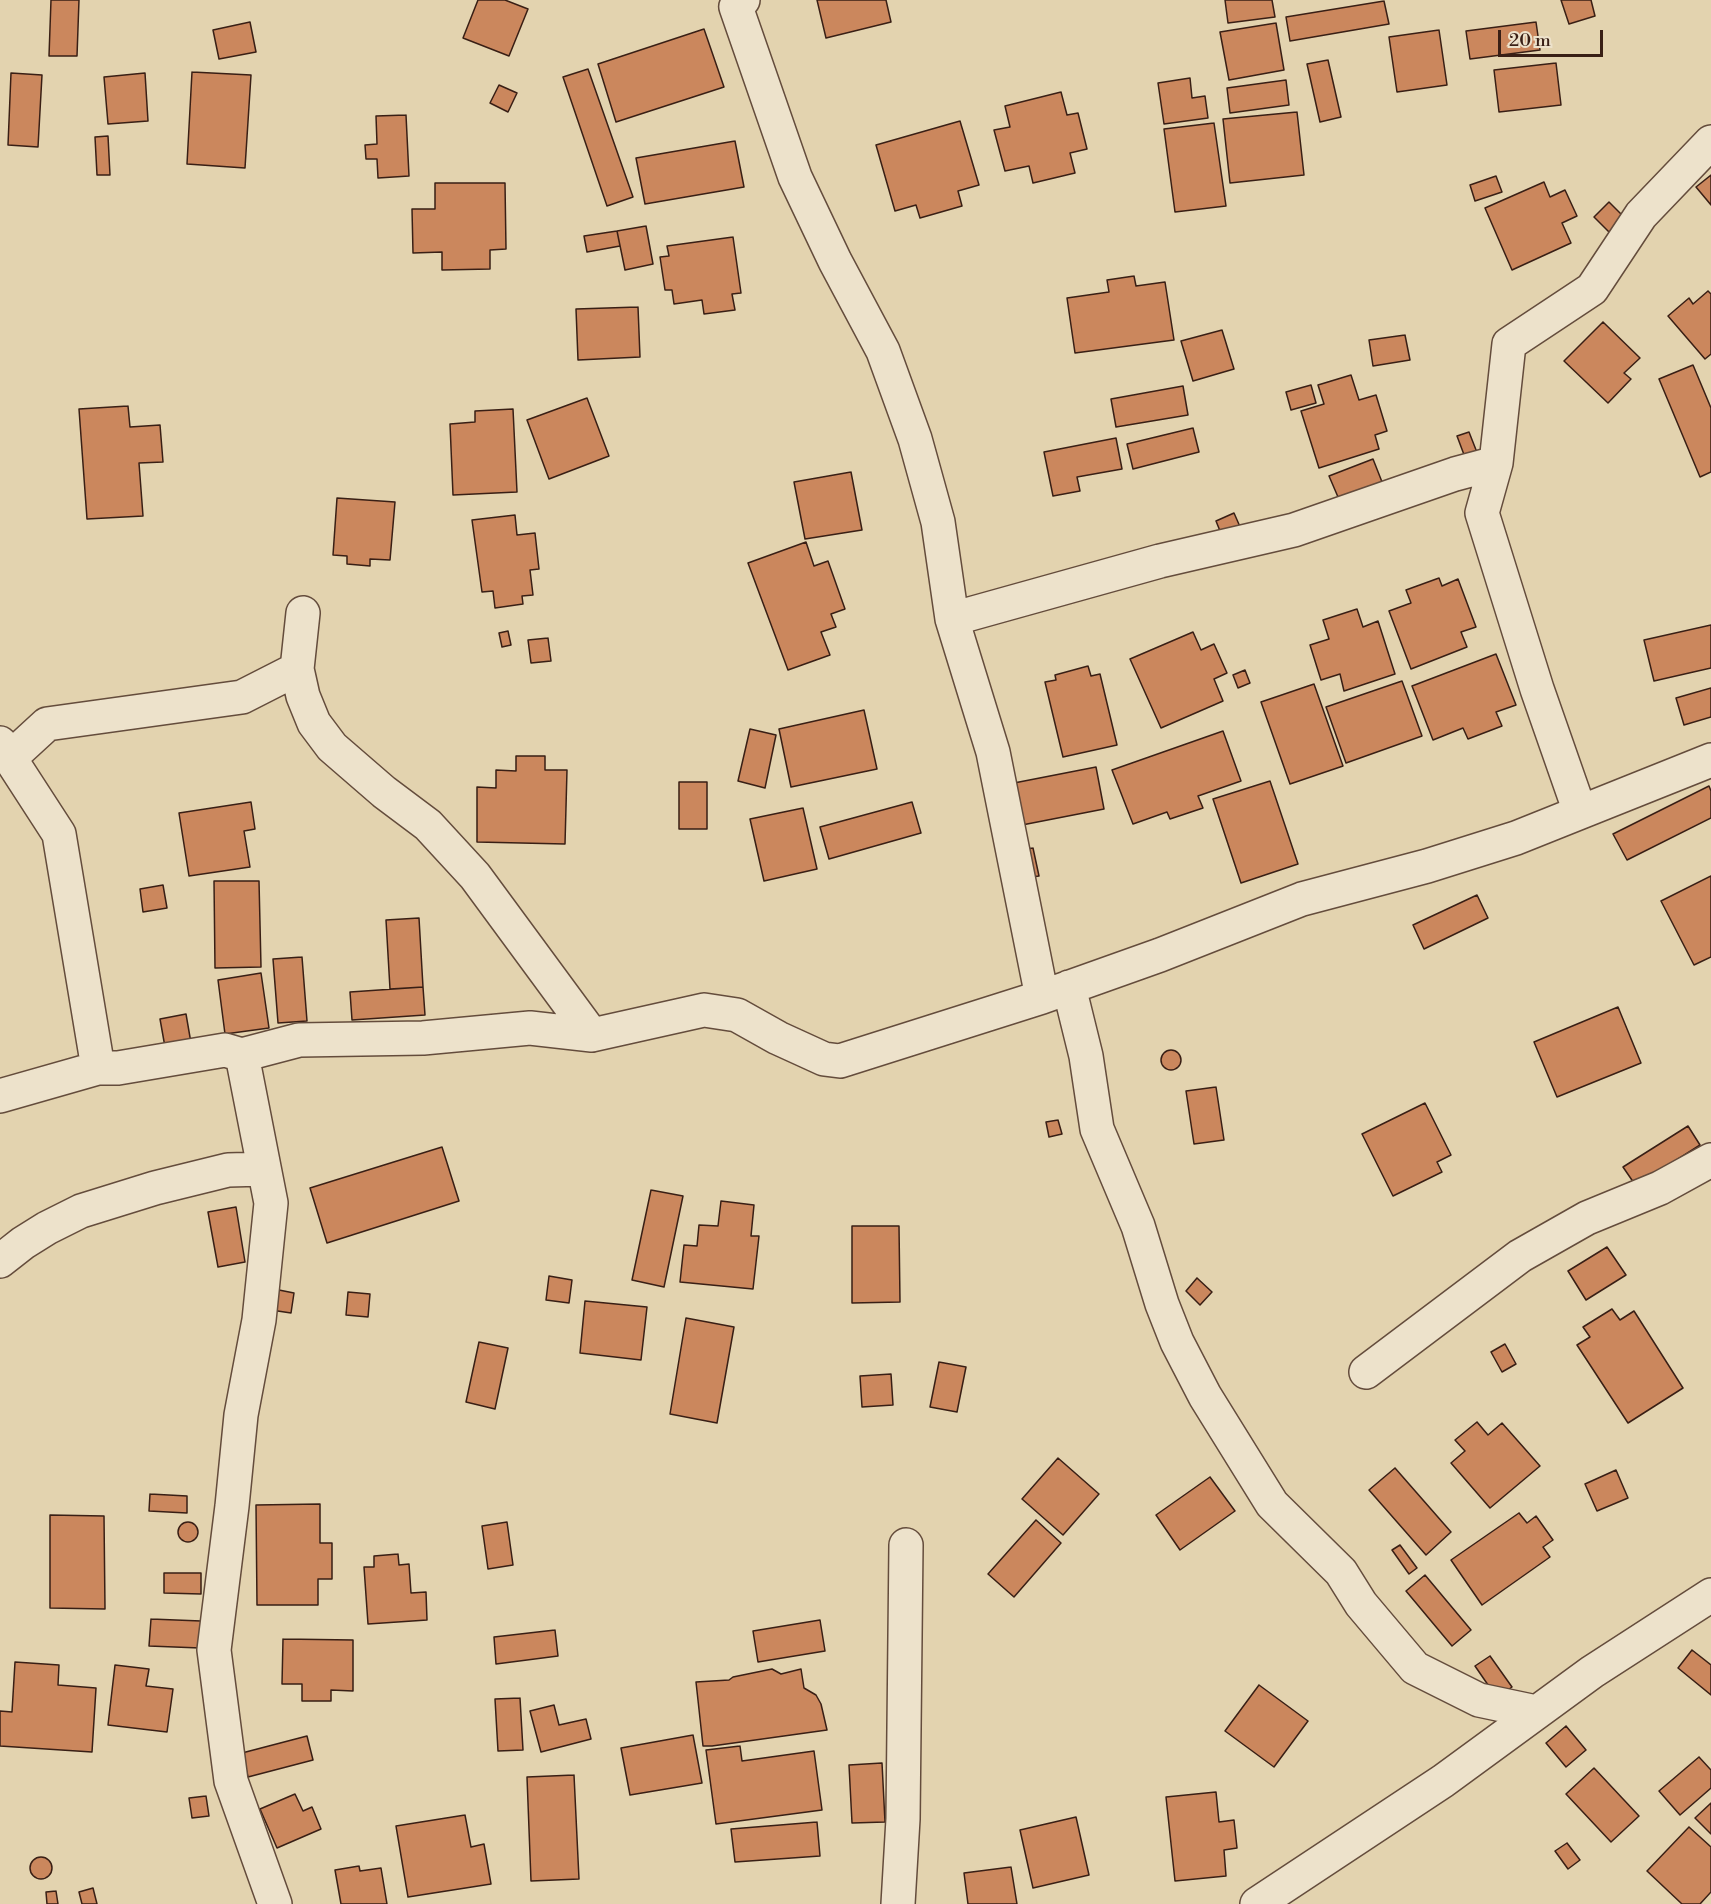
<!DOCTYPE html>
<style>
body{margin:0}
#map{position:relative;width:1711px;height:1904px;overflow:hidden;background:#e3d3af;font-family:"Libre Bodoni",serif}
canvas{display:block}
.scale{position:absolute;left:1498px;top:30px;width:105px;height:27px;box-sizing:border-box;border:3px solid #391f15;border-top:0;padding-left:8px;font-size:18px;line-height:21px;white-space:nowrap;color:#391f15;-webkit-text-stroke:4px #ede2cb;paint-order:stroke}
</style>
<div id="map">
<canvas width="1711" height="1904"></canvas>
<div class="scale">20 m</div>
</div>
<script>
const ctx = document.querySelector('canvas').getContext('2d');
ctx.lineJoin = 'round';
function paint(path, color) {
  ctx.fillStyle = color;
  ctx.fill(path, 'evenodd');
}
function shape(rows) {
  const path = new Path2D();
  for (const r of rows) {
    if (r.length === 3) {
      path.moveTo(r[0] + r[2], r[1]);
      path.arc(r[0], r[1], r[2], 0, 2 * Math.PI);
      continue;
    }
    path.moveTo(r[0], r[1]);
    for (let i = 2; i < r.length; i += 2) path.lineTo(r[i], r[i + 1]);
  }
  return path;
}
function stroke(path, color, width, dash) {
  ctx.strokeStyle = color;
  ctx.lineWidth = width;
  ctx.lineCap = dash ? 'butt' : 'round';
  ctx.setLineDash(dash || []);
  ctx.stroke(path);
}
const building = shape([
 [51,0,79,0,77,56,49,56,51,0],
 [478,0,505,0,528,9,509,56,463,38,478,0],
 [817,0,886,0,891,22,826,38,817,0],
 [1225,0,1272,0,1275,17,1228,23,1225,0],
 [1561,0,1591,0,1595,16,1569,24,1561,0],
 [1384,1,1389,24,1290,41,1286,17,1384,1],
 [250,22,256,52,219,59,213,30,250,22],
 [1536,22,1540,50,1470,59,1466,31,1536,22],
 [1276,23,1284,70,1229,80,1220,32,1276,23],
 [704,29,724,87,616,122,598,64,704,29],
 [1439,30,1447,85,1397,92,1389,37,1439,30],
 [1328,60,1341,117,1320,122,1307,64,1328,60],
 [1556,63,1561,105,1499,112,1494,70,1556,63],
 [588,69,633,197,607,206,563,77,588,69],
 [192,72,251,75,245,168,187,164,192,72],
 [11,73,42,75,38,147,8,145,11,73],
 [145,73,148,121,108,124,104,77,145,73],
 [1190,78,1192,98,1205,96,1208,118,1164,124,1158,83,1190,78],
 [1286,80,1289,105,1230,113,1227,88,1286,80],
 [499,85,517,93,508,112,490,103,499,85],
 [1061,92,1067,115,1078,113,1087,149,1070,153,1075,173,1033,183,1029,166,1005,171,994,130,1010,127,1005,106,1061,92],
 [1297,112,1304,175,1230,183,1223,119,1297,112],
 [406,115,409,176,378,178,377,159,366,159,365,145,377,144,376,116,406,115],
 [960,121,979,185,958,191,962,206,920,218,916,205,895,211,876,145,960,121],
 [1214,123,1226,206,1175,212,1164,129,1214,123],
 [108,136,110,175,97,175,95,137,108,136],
 [735,141,744,187,645,204,636,158,735,141],
 [1711,175,1711,205,1696,187,1711,175],
 [1496,176,1502,192,1475,201,1470,185,1496,176],
 [1544,182,1550,197,1565,190,1577,216,1562,223,1571,243,1512,270,1485,208,1544,182],
 [435,183,505,183,506,249,490,250,490,269,442,270,442,252,413,253,412,209,435,209,435,183],
 [1609,202,1629,222,1614,237,1594,217,1609,202],
 [646,226,653,264,625,270,617,231,646,226],
 [617,231,620,246,587,252,584,236,617,231],
 [733,237,741,293,732,294,735,310,704,314,702,300,674,304,672,290,665,290,660,257,669,256,667,246,733,237],
 [1134,276,1136,286,1165,282,1174,340,1075,353,1067,298,1109,292,1107,280,1134,276],
 [1708,291,1711,294,1711,354,1705,359,1668,316,1689,298,1693,304,1708,291],
 [638,307,640,357,578,360,576,309,638,307],
 [1603,322,1640,358,1624,373,1631,379,1608,403,1564,361,1603,322],
 [1222,330,1234,369,1193,381,1181,341,1222,330],
 [1405,335,1410,360,1373,366,1369,340,1405,335],
 [1693,365,1711,408,1711,472,1700,477,1659,379,1693,365],
 [1351,375,1359,400,1376,395,1387,431,1375,435,1379,449,1319,468,1301,411,1324,404,1318,385,1351,375],
 [1311,385,1316,403,1291,410,1286,392,1311,385],
 [1183,386,1188,415,1116,427,1111,399,1183,386],
 [587,398,609,456,549,479,527,420,587,398],
 [128,406,130,427,160,425,163,462,139,463,143,516,87,519,79,409,128,406],
 [513,409,517,492,453,495,450,424,475,422,475,411,513,409],
 [1193,428,1199,452,1133,469,1127,444,1193,428],
 [1469,432,1478,455,1466,460,1457,436,1469,432],
 [1116,438,1122,469,1077,477,1080,491,1053,496,1044,452,1116,438],
 [1373,459,1384,487,1341,504,1329,476,1373,459],
 [851,472,862,530,805,539,794,482,851,472],
 [337,498,395,502,390,560,370,559,370,566,347,564,347,556,333,555,337,498],
 [1234,513,1241,529,1222,536,1216,521,1234,513],
 [515,515,517,535,535,533,539,569,530,570,533,595,522,596,523,604,495,608,493,591,482,592,472,520,515,515],
 [806,542,814,566,828,561,845,609,831,614,836,627,821,632,830,655,788,670,748,563,806,542],
 [1439,578,1442,586,1458,579,1476,627,1461,632,1467,647,1411,669,1389,611,1411,603,1406,590,1439,578],
 [1357,609,1363,627,1378,621,1395,674,1344,691,1340,674,1321,680,1310,645,1329,639,1323,620,1357,609],
 [1711,625,1711,668,1654,681,1644,640,1711,625],
 [508,631,511,645,502,647,499,633,508,631],
 [1193,632,1201,650,1214,644,1227,673,1214,679,1223,701,1161,728,1130,659,1193,632],
 [548,638,551,661,531,663,528,640,548,638],
 [1496,654,1516,705,1496,712,1502,726,1468,739,1463,728,1433,740,1412,686,1496,654],
 [1088,666,1091,676,1100,674,1117,745,1063,757,1045,682,1056,680,1055,675,1088,666],
 [1245,670,1250,683,1238,688,1233,675,1245,670],
 [1402,681,1422,736,1346,763,1326,707,1402,681],
 [1314,684,1343,766,1290,784,1261,702,1314,684],
 [1711,688,1711,717,1684,725,1676,698,1711,688],
 [864,710,877,769,791,787,779,729,864,710],
 [750,729,776,735,765,788,738,781,750,729],
 [1223,731,1241,781,1198,796,1203,808,1170,819,1167,812,1133,824,1112,770,1223,731],
 [516,756,545,756,545,770,567,770,565,844,477,842,477,787,496,788,496,770,516,771,516,756],
 [1096,767,1104,809,1022,825,1014,783,1096,767],
 [1270,781,1298,864,1241,883,1213,799,1270,781],
 [679,782,707,782,707,829,679,829,679,782],
 [1709,786,1711,791,1711,818,1627,860,1613,834,1709,786],
 [251,802,255,829,244,831,250,867,189,876,179,813,251,802],
 [912,802,921,833,829,859,820,827,912,802],
 [803,808,817,869,764,881,750,819,803,808],
 [1033,848,1039,876,1024,878,1019,850,1033,848],
 [1711,876,1711,957,1694,965,1661,901,1711,876],
 [214,881,259,881,261,967,215,968,214,881],
 [163,885,167,908,143,912,140,889,163,885],
 [1477,895,1488,918,1424,949,1413,925,1477,895],
 [419,918,423,987,390,989,386,920,419,918],
 [302,957,307,1021,278,1023,273,959,302,957],
 [261,973,269,1028,225,1034,218,980,261,973],
 [423,987,425,1015,352,1020,350,992,423,987],
 [1618,1007,1641,1063,1557,1097,1534,1042,1618,1007],
 [186,1014,191,1043,165,1047,160,1019,186,1014],
 [1171,1060,10],
 [1216,1087,1224,1140,1194,1144,1186,1091,1216,1087],
 [1425,1103,1451,1155,1437,1162,1442,1172,1393,1196,1362,1134,1425,1103],
 [1058,1120,1062,1134,1049,1137,1046,1122,1058,1120],
 [1688,1126,1700,1145,1636,1186,1623,1167,1688,1126],
 [442,1147,459,1201,327,1243,310,1188,442,1147],
 [651,1190,683,1196,664,1287,632,1280,651,1190],
 [721,1201,754,1205,751,1236,759,1236,753,1289,680,1282,684,1245,697,1246,699,1225,718,1226,721,1201],
 [236,1207,245,1262,218,1267,208,1212,236,1207],
 [852,1226,899,1226,900,1302,852,1303,852,1226],
 [1607,1247,1626,1275,1586,1300,1568,1271,1607,1247],
 [549,1276,572,1280,569,1303,546,1300,549,1276],
 [1197,1278,1212,1292,1200,1305,1186,1291,1197,1278],
 [274,1289,294,1293,291,1313,271,1310,274,1289],
 [348,1292,370,1294,368,1317,346,1315,348,1292],
 [585,1301,647,1307,641,1360,580,1353,585,1301],
 [1612,1309,1620,1320,1634,1311,1683,1388,1628,1423,1577,1345,1590,1337,1583,1327,1612,1309],
 [686,1318,734,1327,717,1423,670,1414,686,1318],
 [479,1342,508,1348,495,1409,466,1402,479,1342],
 [1505,1344,1516,1364,1502,1372,1491,1352,1505,1344],
 [939,1362,966,1367,957,1412,930,1407,939,1362],
 [891,1374,893,1405,862,1407,860,1376,891,1374],
 [1477,1422,1488,1435,1502,1423,1540,1466,1490,1508,1451,1463,1465,1451,1455,1440,1477,1422],
 [1058,1458,1099,1494,1063,1535,1022,1499,1058,1458],
 [1395,1468,1451,1532,1426,1555,1369,1490,1395,1468],
 [1616,1470,1628,1498,1597,1511,1585,1484,1616,1470],
 [1210,1477,1235,1511,1180,1550,1156,1515,1210,1477],
 [150,1494,187,1496,187,1513,149,1511,150,1494],
 [320,1504,320,1543,332,1543,332,1579,318,1579,318,1605,257,1605,256,1505,320,1504],
 [1519,1513,1527,1523,1536,1516,1553,1540,1543,1547,1550,1557,1482,1605,1451,1560,1519,1513],
 [50,1515,104,1516,105,1609,50,1608,50,1515],
 [1036,1520,1061,1543,1014,1597,988,1574,1036,1520],
 [188,1532,10],
 [507,1522,513,1565,488,1569,482,1526,507,1522],
 [1400,1545,1417,1568,1409,1574,1392,1550,1400,1545],
 [398,1554,399,1565,409,1564,411,1593,426,1592,427,1620,368,1624,364,1567,374,1567,374,1556,398,1554],
 [164,1573,201,1573,201,1594,164,1593,164,1573],
 [1425,1575,1471,1630,1452,1646,1406,1591,1425,1575],
 [151,1619,201,1621,200,1648,149,1646,151,1619],
 [820,1620,825,1651,758,1662,753,1631,820,1620],
 [555,1630,558,1656,496,1664,494,1637,555,1630],
 [283,1639,353,1640,353,1691,331,1690,331,1701,302,1701,302,1684,282,1684,283,1639],
 [1692,1650,1711,1665,1711,1695,1678,1668,1692,1650],
 [1490,1656,1512,1687,1497,1698,1475,1666,1490,1656],
 [15,1662,59,1665,58,1685,96,1688,92,1752,0,1746,0,1711,12,1712,15,1662],
 [115,1665,149,1669,146,1686,173,1689,167,1732,108,1725,115,1665],
 [772,1669,781,1674,801,1669,804,1688,816,1695,821,1704,827,1730,712,1746,703,1746,696,1682,729,1680,733,1677,772,1669],
 [1259,1685,1308,1721,1274,1767,1225,1731,1259,1685],
 [520,1698,523,1750,498,1751,495,1699,520,1698],
 [554,1705,559,1725,586,1719,591,1739,541,1752,530,1711,554,1705],
 [1566,1726,1586,1750,1566,1767,1546,1743,1566,1726],
 [693,1735,702,1783,630,1795,621,1748,693,1735],
 [307,1736,313,1760,248,1777,242,1753,307,1736],
 [740,1746,742,1761,814,1751,822,1810,716,1824,706,1750,740,1746],
 [1699,1757,1711,1770,1711,1788,1680,1815,1659,1791,1699,1757],
 [882,1763,885,1822,852,1823,849,1765,882,1763],
 [1594,1768,1639,1816,1611,1842,1566,1794,1594,1768],
 [574,1775,579,1879,531,1881,527,1777,574,1775],
 [1216,1792,1219,1822,1234,1820,1237,1848,1224,1850,1226,1876,1175,1881,1166,1797,1216,1792],
 [295,1794,303,1811,312,1807,321,1829,277,1848,260,1809,295,1794],
 [206,1796,209,1816,192,1818,189,1798,206,1796],
 [1711,1803,1711,1834,1695,1818,1711,1803],
 [465,1815,471,1847,484,1844,491,1884,408,1897,396,1826,465,1815],
 [1076,1817,1089,1875,1033,1888,1020,1830,1076,1817],
 [817,1822,820,1856,735,1862,731,1829,817,1822],
 [1689,1827,1711,1847,1711,1892,1700,1904,1682,1904,1647,1871,1689,1827],
 [1567,1843,1580,1860,1568,1869,1555,1851,1567,1843],
 [41,1868,11],
 [359,1866,360,1871,381,1868,387,1904,341,1904,335,1870,359,1866],
 [1011,1867,1017,1904,968,1904,964,1873,1011,1867],
 [93,1888,97,1904,82,1904,79,1892,93,1888],
 [56,1891,58,1904,47,1904,46,1892,56,1891]
]);
paint(building, '#cb875d');
stroke(building, '#391f15', 1.5);
const minor = shape([
 [743,0,736,7,795,177,835,261,883,351,915,439,938,522,952,619,993,752,1042,997],
 [303,613,297,669,303,696,314,723,332,747,384,792,428,825,475,876,592,1035],
 [952,619,1160,561,1294,530,1455,474,1496,463],
 [0,743,59,834,98,1068],
 [10,758,47,724,242,697,297,669],
 [1580,812,1537,689,1482,513,1496,463,1509,344,1592,289,1641,215,1711,142],
 [1069,987,1086,1056,1097,1129,1138,1226,1162,1304,1177,1342,1205,1396,1272,1504,1341,1572,1361,1604,1415,1668,1479,1700,1536,1712],
 [242,1055,271,1203,259,1320,241,1415,232,1506,214,1650,231,1781,275,1904],
 [0,1096,98,1068,118,1068,225,1050,242,1055,299,1040,423,1038,530,1028,592,1035,704,1010,737,1015,778,1038,824,1059,840,1061,1042,997,1160,955,1302,899,1427,866,1516,838,1711,760],
 [0,1261,23,1243,47,1228,81,1211,155,1188,228,1170,264,1169],
 [1366,1372,1520,1256,1587,1218,1660,1188,1711,1160],
 [898,1904,903,1819,906,1545],
 [1257,1904,1443,1781,1592,1672,1711,1595]
]);
stroke(minor, '#644c3c', 36);
stroke(minor, '#ede2cb', 33);
</script>
